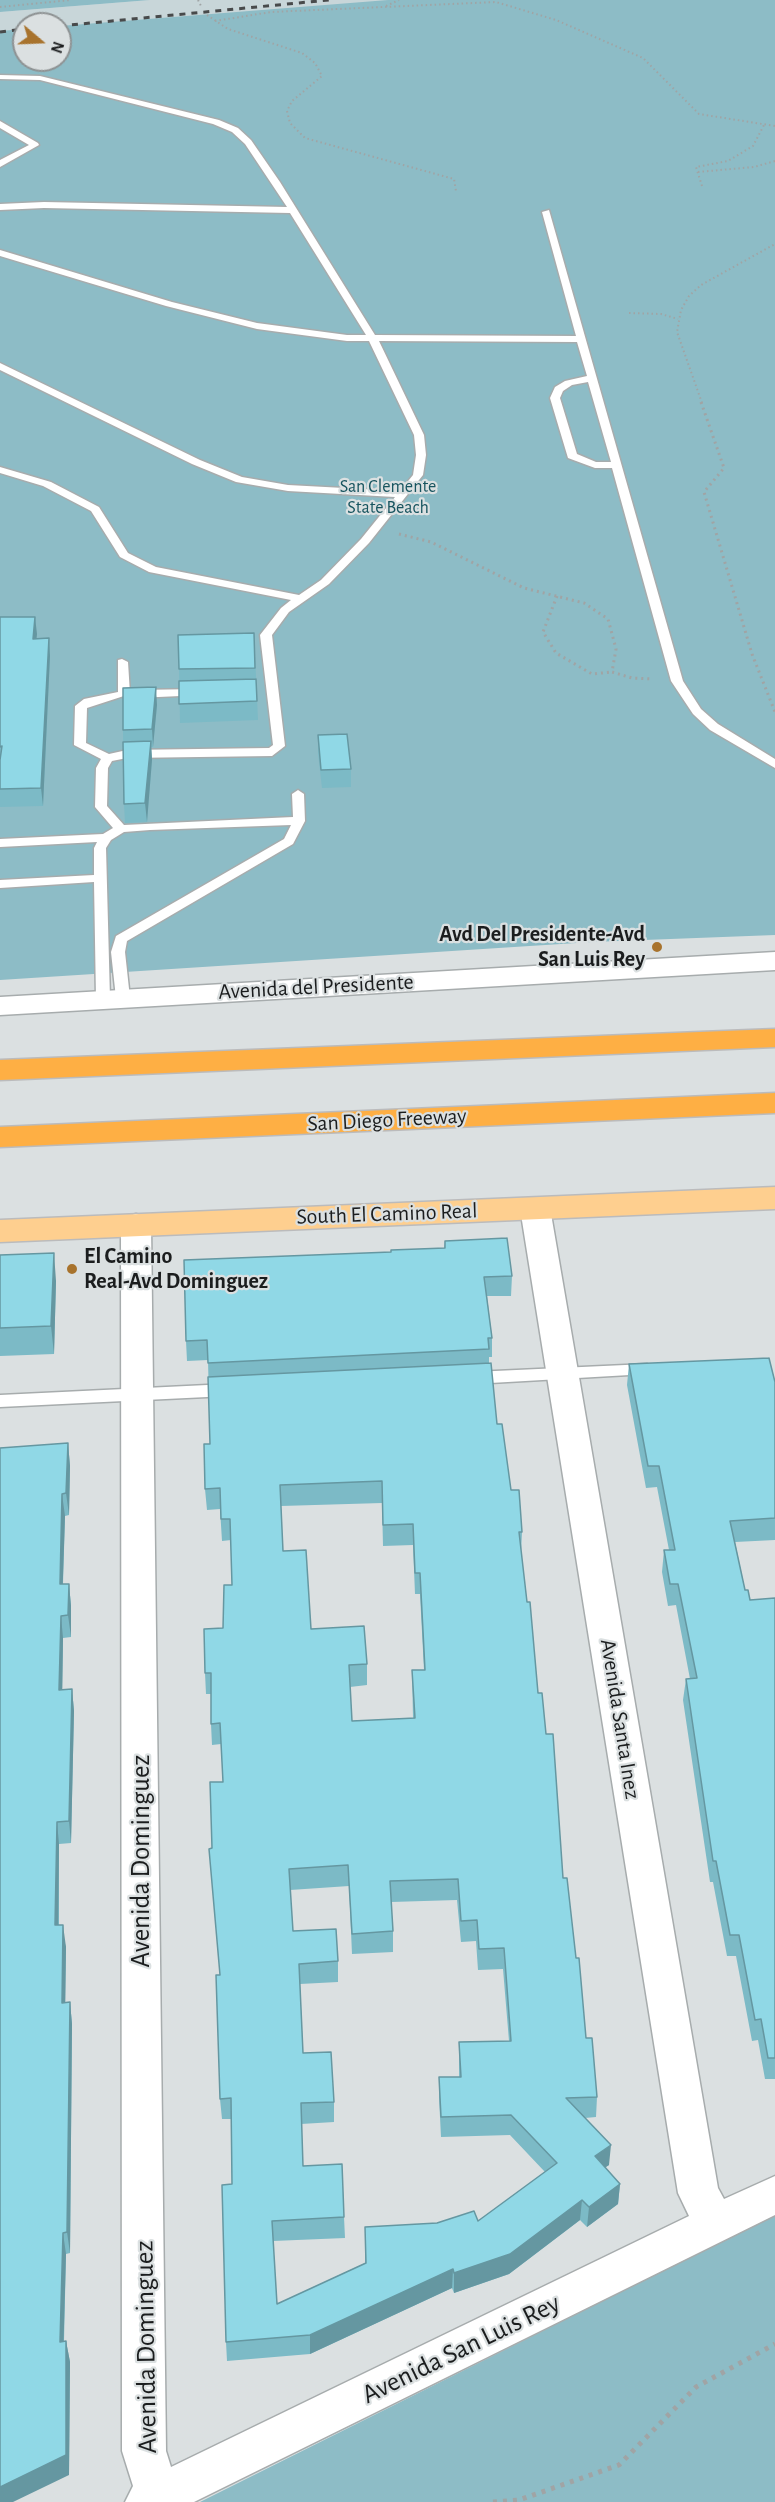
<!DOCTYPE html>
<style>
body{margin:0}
#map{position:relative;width:775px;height:2502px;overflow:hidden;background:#dbe0e1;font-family:"Alegreya Sans",sans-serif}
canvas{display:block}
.north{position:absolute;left:12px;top:12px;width:60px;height:60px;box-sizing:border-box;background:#dbe0e1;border:2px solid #8e9293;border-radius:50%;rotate:109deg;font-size:16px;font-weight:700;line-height:24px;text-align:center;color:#1b1d1e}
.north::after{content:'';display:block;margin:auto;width:21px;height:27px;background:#a8732d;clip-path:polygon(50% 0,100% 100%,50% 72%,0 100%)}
</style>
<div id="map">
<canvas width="775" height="2502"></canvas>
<div class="north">N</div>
</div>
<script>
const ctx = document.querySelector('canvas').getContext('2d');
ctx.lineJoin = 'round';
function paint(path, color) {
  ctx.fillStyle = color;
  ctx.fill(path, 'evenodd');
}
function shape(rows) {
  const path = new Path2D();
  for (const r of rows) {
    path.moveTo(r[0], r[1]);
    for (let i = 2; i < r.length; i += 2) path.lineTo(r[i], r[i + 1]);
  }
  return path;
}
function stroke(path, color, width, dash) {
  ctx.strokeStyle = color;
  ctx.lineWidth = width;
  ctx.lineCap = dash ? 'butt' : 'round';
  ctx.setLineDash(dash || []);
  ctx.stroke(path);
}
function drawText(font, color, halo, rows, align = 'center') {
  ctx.font = font + ' "Alegreya Sans",sans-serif';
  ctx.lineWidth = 4.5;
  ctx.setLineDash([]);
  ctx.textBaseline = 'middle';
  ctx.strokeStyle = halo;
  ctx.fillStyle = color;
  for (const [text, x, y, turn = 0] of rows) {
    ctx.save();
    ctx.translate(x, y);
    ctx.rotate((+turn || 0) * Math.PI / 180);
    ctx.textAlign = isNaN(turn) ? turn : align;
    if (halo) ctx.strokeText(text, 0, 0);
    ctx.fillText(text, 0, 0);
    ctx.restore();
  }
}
paint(shape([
 [150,0,395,0,60,32,60,24,24,24,24,35,0,37,0,12]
]), '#c8d6d9');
paint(shape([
 [0,0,150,0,0,12],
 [388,0,775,0,775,935,592,942,0,980,0,31,24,29,24,60,60,60,60,26],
 [775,2215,775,2502,200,2502]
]), '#8dbcc6');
const service = shape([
 [0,75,40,76,219,120,238,128,251,140,280,182,375,335,576,336,542,212,549,210,683,681,701,709,718,724,775,759,775,768,710,730,693,714,671,681,612,468,595,468,568,458,550,398,555,387,565,381,587,376,577,342,379,341,424,435,426,455,423,475,369,543,329,584,289,612,272,635,285,746,272,756,127,758,112,761,108,768,107,806,124,825,293,817,292,794,298,790,304,794,305,821,293,844,127,941,125,952,130,998,123,1002,116,998,111,952,116,936,284,839,291,825,150,830,124,832,111,840,106,848,110,999,108,1002,98,1002,96,999,94,882,0,888,0,880,94,875,94,848,97,842,0,847,0,839,103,834,113,828,95,807,96,768,101,759,74,745,75,706,84,699,118,692,118,660,122,659,128,662,130,694,87,708,86,743,109,754,127,750,269,748,273,745,260,635,281,608,291,600,149,572,120,557,91,511,43,486,0,473,0,467,51,482,99,507,128,553,156,567,299,595,321,580,361,539,395,497,288,491,236,482,192,464,0,370,0,363,200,460,242,477,288,485,400,491,413,475,416,455,414,435,369,341,347,341,257,329,166,306,0,256,0,250,172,302,257,323,347,335,366,335,290,213,44,208,0,210,0,204,44,202,287,207,245,144,232,132,213,124,40,80,0,79,0,75],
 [588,382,611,462,596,462,577,454,560,398,563,391,572,385,588,382],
 [0,121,38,143,39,145,0,167,0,160,29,145,0,128,0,121],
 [199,689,205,693,203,695,136,698,130,694,136,690,199,689],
 [647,1364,655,1369,647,1374,473,1384,465,1378,473,1372,647,1364],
 [228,1384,234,1386,236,1390,234,1394,228,1396,0,1407,0,1395,228,1384]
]);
const minor = shape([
 [535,1198,545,1201,550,1208,718,2188,724,2199,775,2176,775,2215,194,2502,125,2502,133,2486,122,2451,121,1224,126,1217,136,1214,146,1217,151,1224,166,2451,171,2467,689,2216,678,2193,520,1208,525,1201,535,1198]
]);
const tertiary = shape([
 [775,952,775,970,0,1015,0,997,775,952]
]);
const primary = shape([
 [775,1187,775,1209,0,1242,0,1220,775,1187]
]);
const motorway = shape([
 [775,1029,775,1047,0,1080,0,1060,775,1029],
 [775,1093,775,1113,0,1147,0,1127,775,1093]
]);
stroke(service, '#a7acad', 3);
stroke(minor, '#a7acad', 3);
stroke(tertiary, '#a7acad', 3);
stroke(primary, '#bbbbbc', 3);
stroke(motorway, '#bbbbbc', 3);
stroke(shape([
 [198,0,202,8],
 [386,6,399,0],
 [0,7,71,0],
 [207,15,228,29,302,53,315,63,322,76,292,101,287,111,290,123,305,138,454,179,456,191],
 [215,21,271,12,496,2,556,20,643,58,699,114,775,126],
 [698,172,754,167,775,161],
 [702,186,696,167,728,161,753,146,764,125],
 [629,313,661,314,678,319],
 [702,403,677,332,681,310,689,296,701,285,775,244]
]), '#a0a4a5', 2, [1.5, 3]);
stroke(shape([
 [701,402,724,468,704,492,752,654,775,712],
 [399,534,431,542,524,588,584,603,608,619,616,649,612,672,632,678,652,679],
 [557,596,543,632,556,653,592,674,612,672]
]), '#a0a4a5', 3, [2, 4]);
stroke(shape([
 [493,2502,519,2500,619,2465,696,2387,775,2344]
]), '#a0a4a5', 5, [4, 6]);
paint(service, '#fff');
paint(minor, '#fff');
paint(tertiary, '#fff');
paint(primary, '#fecf8f');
paint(motorway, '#feaf44');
stroke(shape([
 [60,26,329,0],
 [0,32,24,29]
]), '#484a4b', 3, [6, 6]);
paint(shape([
 [0,617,35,617,36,639,49,638,50,656,43,806,0,807],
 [254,633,258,720,180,723,179,669],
 [157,705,153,747,151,747,152,760,147,822,125,823,124,804,123,730],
 [318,735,351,769,351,787,322,788,318,753],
 [445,1241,512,1276,511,1296,487,1296,492,1338,492,1357,489,1357,489,1363,497,1424,511,1490,522,1532,521,1553,538,1693,546,1734,563,1878,576,1958,586,2038,597,2097,596,2117,585,2118,609,2165,605,2167,620,2184,618,2204,587,2227,580,2220,509,2274,454,2293,452,2288,310,2354,227,2361,226,2342,232,2184,231,2119,222,2119,220,2099,220,1975,212,1848,223,1782,221,1744,212,1745,211,1724,211,1694,206,1694,205,1673,223,1628,232,1585,231,1540,222,1541,220,1509,207,1510,205,1489,210,1444,208,1360,187,1361,186,1341,391,1252,444,1248],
 [382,1503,383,1546,413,1545,415,1594,420,1594,424,1670,412,1670,413,1718,352,1721,350,1687,367,1685,367,1664,311,1629,283,1551,281,1506],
 [349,1886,352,1954,393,1952,393,1931,391,1902,457,1900,461,1942,476,1941,478,1970,503,1969,509,2041,459,2042,459,2077,439,2077,439,2097,441,2137,510,2135,545,2172,478,2221,365,2227,365,2263,277,2304,273,2241,345,2238,344,2217,303,2166,301,2124,334,2122,334,2102,303,2053,300,1984,338,1982,338,1961,293,1931,290,1890],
 [0,1255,56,1281,54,1354,0,1356],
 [629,1364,775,1382,775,1540,735,1542,745,1590,750,1600,775,1598,775,2079,765,2079,758,2040,752,2041,736,1956,727,1956,713,1882,710,1882,683,1700,686,1679,690,1679,676,1605,668,1606,662,1572,664,1550,669,1550,657,1487,646,1488,627,1385],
 [68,1443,70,1466,69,1515,65,1516,63,1584,69,1584,71,1606,71,1637,63,1638,62,1690,72,1689,74,1711,71,1843,59,1844,59,1925,66,1947,65,2003,70,2002,72,2024,70,2253,66,2254,64,2341,66,2341,70,2362,69,2475,0,1448]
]), '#7cbac6');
paint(shape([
 [35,617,37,634,35,656,33,639],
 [49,638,50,656,43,806,41,788],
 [156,687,157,705,153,747,152,729],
 [151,741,152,760,147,822,145,803],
 [54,1253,56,1281,54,1354,51,1326],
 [68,1443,70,1466,69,1515,66,1493],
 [62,1494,65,1516,62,1606,60,1584],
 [69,1584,71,1606,71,1637,68,1615],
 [61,1616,63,1638,62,1712,59,1690],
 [72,1689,74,1711,71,1843,69,1821],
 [57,1822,59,1844,58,1947,55,1925],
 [63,1925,66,1947,65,2025,62,2003],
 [70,2002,72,2024,70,2253,67,2232],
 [611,2145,609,2165,593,2176,595,2156],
 [620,2184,618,2204,587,2227,589,2207],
 [582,2200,580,2220,509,2274,454,2293,454,2273],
 [63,2233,66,2254,63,2362,60,2342],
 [453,2269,452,2288,310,2354,310,2335],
 [66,2341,70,2362,69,2475,13,2502,0,2502,0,2487]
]), '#6597a1');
const building = shape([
 [0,617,35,617,33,639,49,638,41,788,0,789,0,760,2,746,0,747,0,617],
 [254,633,255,668,179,669,178,635,254,633],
 [256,679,257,701,179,704,179,681,256,679],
 [156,687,152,729,123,730,123,688,156,687],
 [347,734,351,769,321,770,318,735,347,734],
 [151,741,145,803,124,804,123,742,151,741],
 [507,1238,512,1276,484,1277,492,1338,488,1338,489,1349,208,1363,207,1340,186,1341,184,1260,391,1252,391,1250,445,1248,445,1241,507,1238],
 [54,1253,51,1326,0,1328,0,1255,54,1253],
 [769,1358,775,1382,775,1518,730,1521,745,1590,748,1590,750,1600,775,1598,775,2058,768,2058,761,2019,755,2020,739,1935,730,1935,716,1861,713,1861,686,1679,697,1678,678,1584,670,1584,664,1550,675,1550,659,1466,648,1466,629,1364,769,1358],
 [491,1363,497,1424,502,1424,511,1490,519,1490,522,1532,519,1532,527,1602,530,1602,538,1693,542,1693,546,1734,553,1734,563,1878,567,1878,576,1958,579,1958,586,2038,592,2038,597,2097,566,2098,611,2145,595,2156,620,2184,589,2207,582,2200,510,2254,454,2273,453,2269,310,2335,226,2342,222,2185,232,2184,231,2098,220,2099,216,1975,220,1975,209,1849,212,1848,210,1782,223,1782,220,1723,211,1724,211,1673,205,1673,204,1629,223,1628,224,1585,232,1585,230,1519,221,1519,220,1488,205,1489,204,1444,210,1444,208,1377,491,1363],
 [382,1481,383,1525,413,1524,415,1573,420,1573,425,1670,412,1670,415,1718,352,1721,349,1665,367,1664,364,1626,311,1629,306,1550,283,1551,280,1485,382,1481],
 [348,1865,352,1934,393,1931,390,1881,458,1879,461,1921,477,1920,479,1949,504,1948,511,2041,459,2042,461,2077,439,2077,441,2117,511,2115,557,2163,478,2221,474,2211,437,2223,365,2227,366,2263,277,2304,272,2221,344,2217,342,2164,303,2166,301,2103,334,2102,331,2052,303,2053,299,1964,338,1961,336,1929,293,1931,289,1869,348,1865],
 [68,1443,66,1493,62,1494,60,1584,69,1584,68,1615,61,1616,59,1690,72,1689,69,1821,57,1822,55,1925,63,1925,62,2003,70,2002,67,2232,63,2233,60,2342,66,2341,66,2455,0,2487,0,1448,68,1443]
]);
paint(building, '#90d8e6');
stroke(building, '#6597a1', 1.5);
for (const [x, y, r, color] of [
 [657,947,6,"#a8732d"],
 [72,1269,6,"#a8732d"]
]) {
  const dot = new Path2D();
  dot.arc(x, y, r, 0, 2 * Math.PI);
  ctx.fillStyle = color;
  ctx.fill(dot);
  stroke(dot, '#dbe0e1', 2);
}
drawText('18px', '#17545f', '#dbe0e1', [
 ["San Clemente",388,487],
 ["State Beach",388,508]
]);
drawText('bold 22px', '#1b1d1e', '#dbe0e1', [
 ["Avd Del Presidente-Avd",645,934],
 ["San Luis Rey",645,959],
 ["El Camino",84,1256,"left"],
 ["Real-Avd Dominguez",84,1281,"left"]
], 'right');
drawText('22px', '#1b1d1e', '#dbe0e1', [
 ["Avenida del Presidente",316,987,-3],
 ["San Diego Freeway",387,1120,-3],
 ["South El Camino Real",387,1214,-2],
 ["Avenida Santa Inez",620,1719,81]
]);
drawText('27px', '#1b1d1e', '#dbe0e1', [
 ["Avenida Dominguez",141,1861,-90],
 ["Avenida Dominguez",146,2347,-91],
 ["Avenida San Luis Rey",461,2349,-26]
]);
</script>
